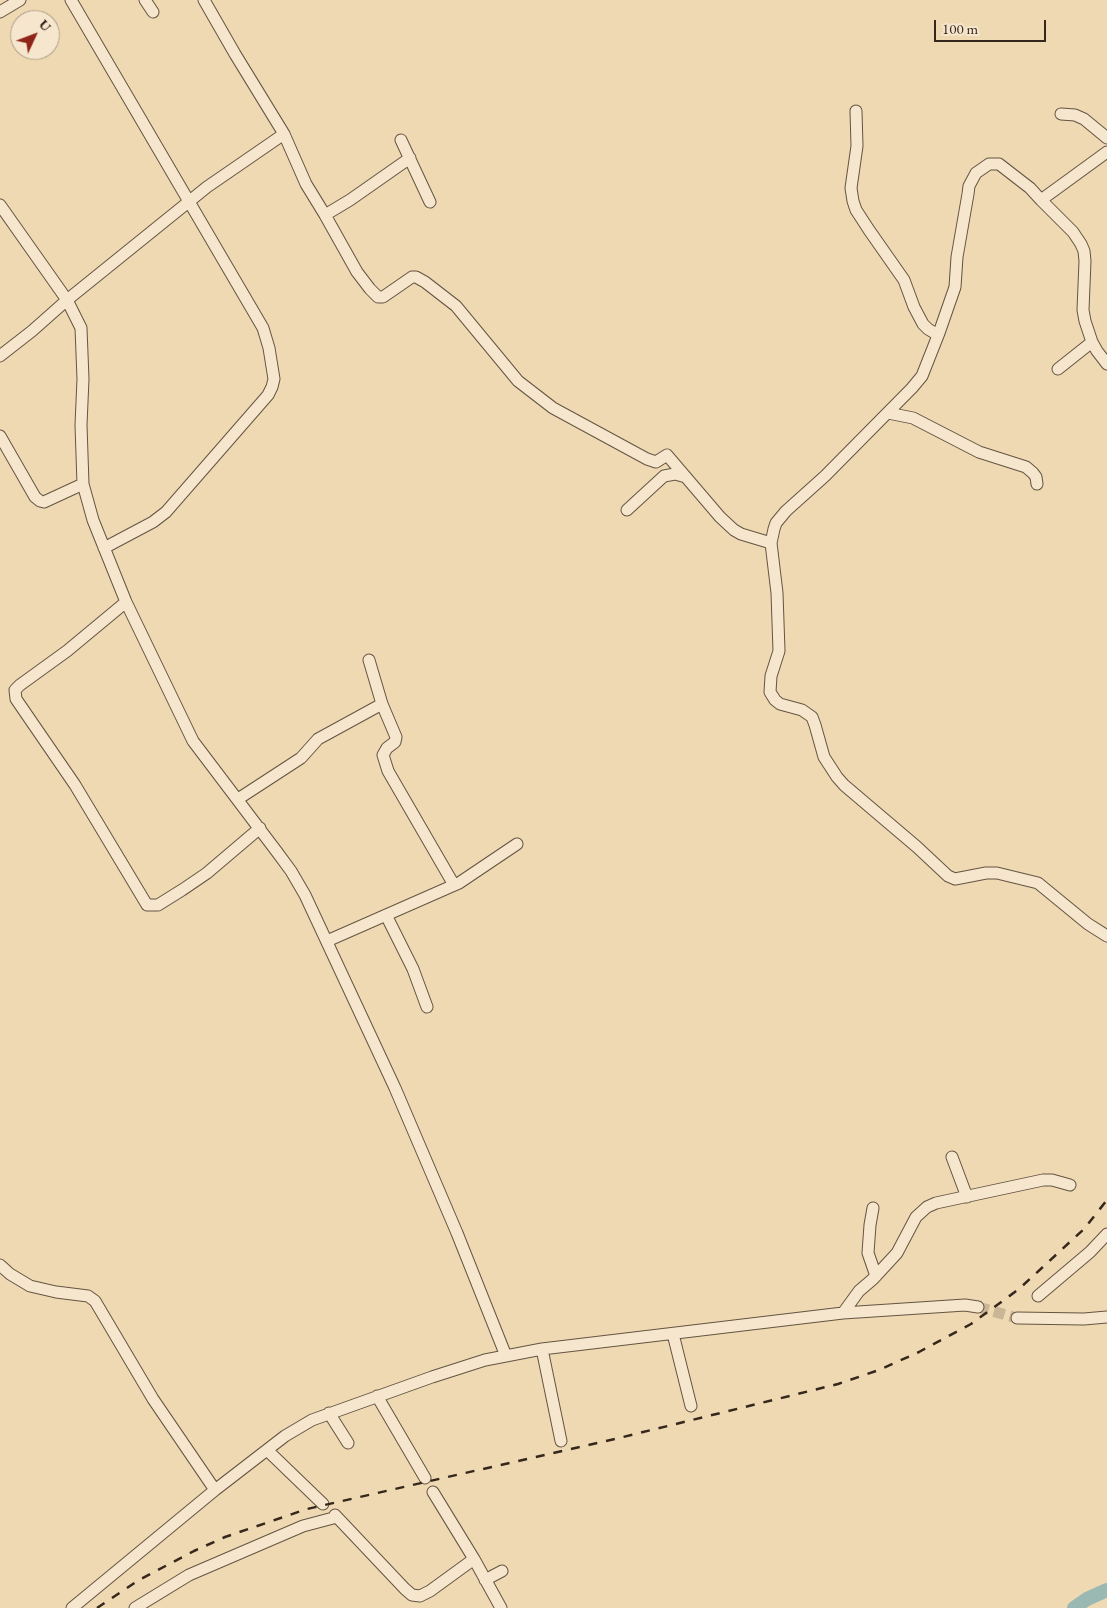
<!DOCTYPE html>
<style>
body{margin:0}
#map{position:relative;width:1107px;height:1608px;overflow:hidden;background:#efd9b2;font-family:"EB Garamond",serif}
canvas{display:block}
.north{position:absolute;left:10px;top:10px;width:50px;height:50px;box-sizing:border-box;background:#f5e6cd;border:1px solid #a99a86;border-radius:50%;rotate:47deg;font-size:14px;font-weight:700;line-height:20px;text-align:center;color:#36271c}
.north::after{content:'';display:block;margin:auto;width:18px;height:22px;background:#8f2418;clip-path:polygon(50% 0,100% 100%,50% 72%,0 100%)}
.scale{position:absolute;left:934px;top:20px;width:112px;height:22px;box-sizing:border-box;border:2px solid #36271c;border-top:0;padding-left:6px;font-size:15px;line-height:18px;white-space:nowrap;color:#36271c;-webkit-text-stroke:4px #f5e6cd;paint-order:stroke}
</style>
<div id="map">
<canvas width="1107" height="1608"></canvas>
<div class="north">U</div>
<div class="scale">100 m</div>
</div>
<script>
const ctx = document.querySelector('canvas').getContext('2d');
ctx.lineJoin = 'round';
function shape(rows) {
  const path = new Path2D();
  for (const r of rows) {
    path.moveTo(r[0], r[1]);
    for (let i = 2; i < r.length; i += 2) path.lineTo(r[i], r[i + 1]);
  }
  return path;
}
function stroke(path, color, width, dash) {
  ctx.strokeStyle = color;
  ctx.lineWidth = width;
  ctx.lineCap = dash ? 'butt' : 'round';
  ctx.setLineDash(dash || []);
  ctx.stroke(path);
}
stroke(shape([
 [1074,1608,1087,1599,1107,1590]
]), '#9ab9b2', 14);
stroke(shape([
 [978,1307,1017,1318]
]), '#cab594', 11, [11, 5.5]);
const minor = shape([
 [71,0,263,328,269,348,274,379,272,387,268,395,166,512,153,522,104,548],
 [145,0,153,12],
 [204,0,235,54,284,134,306,184,325,215,350,200,410,158],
 [0,12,20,0],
 [856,111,857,146,851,188,853,201,856,210,869,230,904,280,914,307,923,324,928,329,938,335],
 [1061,114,1075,115,1084,119,1107,138],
 [401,140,430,202],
 [1107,152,1041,200,1030,188,999,164,989,164,976,173,969,186,968,194,957,257,955,287,939,333,922,376,912,388,825,476,786,511,776,523,774,529,771,543,777,593,779,651,771,676,770,692,775,700,780,704,802,710,812,717,815,725,824,757,837,777,844,785,917,847,948,876,955,879,986,873,997,873,1038,883,1088,924,1107,936],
 [1041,200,1073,232,1081,244,1084,251,1085,261,1083,310,1085,321,1092,342,1097,351,1107,364],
 [0,205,67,300,81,328,83,379,81,425,83,484,93,520,126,602,193,741,277,852,291,871,305,895,395,1088,457,1233,506,1356],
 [325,215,357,272,370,289,378,297,383,297,412,277,416,277,425,282,456,306,518,381,553,408,647,459,656,462,667,455,720,517,734,530,741,534,771,543],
 [0,356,32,331,67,300,207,187,284,134],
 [1058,369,1092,342],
 [888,413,913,418,979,452,1026,467,1033,473,1036,477,1037,484],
 [0,436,35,497,40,501,44,502,83,484],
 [627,510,664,476,675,474,686,477],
 [126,602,67,651,20,685,15,690,16,699,75,785,147,905,158,905,182,890,207,873,260,828],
 [369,660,382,704,396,737,395,742,387,748,383,755,388,771,454,885],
 [238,799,301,758,318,739,382,704],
 [386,915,413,969,427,1007],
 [327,941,459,883,517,844],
 [952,1157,967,1197],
 [873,1208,870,1225,868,1253,876,1276],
 [0,1265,10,1274,30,1286,56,1292,88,1296,95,1301,153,1399,215,1490],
 [1038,1296,1090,1252,1107,1234],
 [843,1313,859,1291,873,1279,897,1253,916,1217,927,1207,936,1203,1043,1180,1052,1180,1070,1185],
 [1017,1318,1084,1319,1107,1317],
 [673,1334,691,1406],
 [542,1349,561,1441],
 [377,1396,425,1478],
 [329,1413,348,1443],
 [267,1450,323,1504],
 [433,1492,474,1559,501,1608],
 [335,1515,405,1589,412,1595,420,1596,430,1591,474,1559],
 [485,1580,502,1571],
 [72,1608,215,1490,285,1436,312,1420,432,1377,485,1360,542,1349,843,1313,965,1305,978,1307],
 [135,1608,189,1575,303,1526,337,1517]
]);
stroke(minor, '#645442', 13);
stroke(minor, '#f5e6cd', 11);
stroke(shape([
 [97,1608,139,1580,194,1551,225,1537,307,1509,619,1438,838,1384,879,1370,919,1352,971,1324,1019,1289,1084,1229,1107,1200]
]), '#36271c', 2.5, [9, 9]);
</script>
